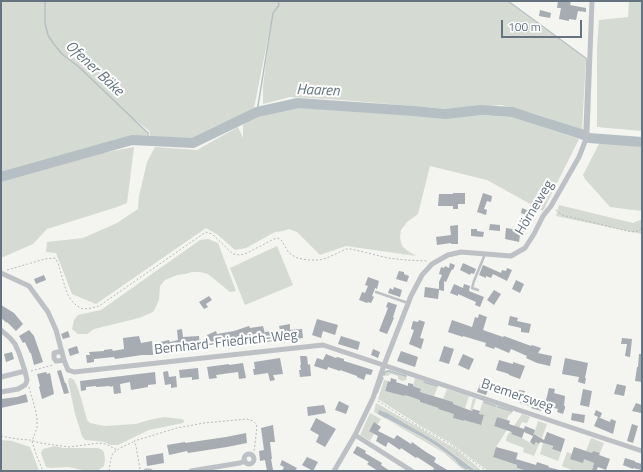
<!DOCTYPE html>
<meta charset="utf-8">
<style>
body{margin:0}
#map{position:relative;width:643px;height:472px;overflow:hidden;background:#f4f4f0;font-family:"Titillium Web",sans-serif}
canvas{display:block}
.frame{position:absolute;inset:0;border:2px solid #65727f;pointer-events:none}
.scale{position:absolute;left:501px;top:20px;width:81px;height:18px;box-sizing:border-box;border:2px solid #65727f;border-top:0;padding-left:5px;font-size:12px;line-height:14px;white-space:nowrap;color:#65727f;-webkit-text-stroke:3px #fff;paint-order:stroke}
</style>
<div id="map">
<canvas width="643" height="472"></canvas>
<div class="frame"></div>
<div class="scale">100 m</div>
</div>
<script>
const ctx = document.querySelector('canvas').getContext('2d');
ctx.lineJoin = 'round';
function paint(path, color) {
  ctx.fillStyle = color;
  ctx.fill(path, 'evenodd');
}
function shape(rows) {
  const path = new Path2D();
  for (const r of rows) {
    if (r.length === 3) {
      path.moveTo(r[0] + r[2], r[1]);
      path.arc(r[0], r[1], r[2], 0, 2 * Math.PI);
      continue;
    }
    path.moveTo(r[0], r[1]);
    for (let i = 2; i < r.length; i += 2) path.lineTo(r[i], r[i + 1]);
  }
  return path;
}
function stroke(path, color, width, dash) {
  ctx.strokeStyle = color;
  ctx.lineWidth = width;
  ctx.lineCap = dash ? 'butt' : 'round';
  ctx.setLineDash(dash || []);
  ctx.stroke(path);
}
function drawText(font, color, halo, rows, align = 'center') {
  ctx.font = font + ' "Titillium Web",sans-serif';
  ctx.lineWidth = 4;
  ctx.setLineDash([]);
  ctx.textBaseline = 'middle';
  ctx.strokeStyle = halo;
  ctx.fillStyle = color;
  for (const [text, x, y, turn = 0] of rows) {
    ctx.save();
    ctx.translate(x, y);
    ctx.rotate((+turn || 0) * Math.PI / 180);
    ctx.textAlign = isNaN(turn) ? turn : align;
    if (halo) ctx.strokeText(text, 0, 0);
    ctx.fillText(text, 0, 0);
    ctx.restore();
  }
}
paint(shape([
 [1,1,507,1,586,59,582,130,539,115,501,105,447,109,330,99,290,97,263,104,263,86,271,23,254,108,219,126,193,141,151,138,149,131,132,117,147,133,147,136,130,137,1,173],
 [629,1,642,1,642,131,597,127,597,48,599,20,628,17],
 [302,108,335,108,443,118,476,115,512,117,579,139,543,211,487,180,430,166,418,214,407,222,401,230,400,237,401,243,403,247,408,251,416,256,346,246,320,255,297,232,289,229,283,231,275,232,246,248,235,250,218,235,206,228,96,304,72,294,56,253,46,252,47,242,83,238,117,223,138,209,139,196,147,162,155,147,197,150,238,127,243,138,243,125,252,118,263,114,282,109],
 [600,142,642,147,642,211,610,207,585,179,583,175],
 [134,147,127,203,117,207,47,229,33,244,1,258,1,182,102,153],
 [559,205,633,223,642,219,642,234,556,216],
 [208,239,218,243,236,291,230,292,208,274,200,272,192,272,185,274,177,275,165,280,160,286,159,300,154,311,151,313,139,318,94,329,87,334,78,334,72,329,74,320,78,315,101,310,200,240],
 [277,246,293,285,245,305,230,268],
 [387,370,390,370,407,376,406,380,403,381,398,379,398,376,391,374,387,376,383,375,384,371],
 [69,378,71,378,74,380,77,386,81,398,87,420,90,423,104,426,136,424,149,420,164,417,181,419,184,420,184,421,183,423,149,430,118,445,110,445,105,442,97,441,85,440,82,436,75,414,68,381],
 [415,378,438,386,434,396,423,393,420,402,433,406,441,402,439,409,450,413,453,402,443,399,447,389,469,396,465,408,457,406,453,418,464,421,467,411,470,411,473,398,476,399,469,421,480,425,484,416,479,414,483,401,513,410,512,413,508,416,507,420,497,417,494,426,507,430,496,447,493,457,517,465,517,468,528,471,488,471,449,442,422,427,378,399,384,380,388,381,385,391,392,393,396,382,396,394,404,396,407,387,410,388,408,396,418,399,421,389,413,386],
 [376,403,444,442,456,449,480,469,478,471,473,471,474,469,473,468,437,442,381,410,386,419,424,438,452,457,457,462,459,465,465,469,468,469,472,471,466,471,461,468,444,453,434,447,374,412],
 [370,413,381,419,377,425,374,423,369,430,374,434,370,441,360,435],
 [522,414,530,417,527,423,522,422,519,428,514,426,511,434,522,438,534,445,536,442,539,444,534,456,523,452,524,448,506,441,507,436,514,426],
 [538,421,547,424,542,438,534,434],
 [591,438,604,443,600,453,593,451,589,461,594,463,592,470,594,471,574,471,562,466,567,452,572,454,570,459,586,451],
 [1,440,12,441,30,447,32,452,39,471,1,471],
 [543,443,552,446,552,449,561,452,558,461,540,454],
 [55,446,63,448,97,448,101,449,104,452,105,460,104,466,97,471,88,471,68,467,51,468,46,467,41,453,43,449]
]), '#d5dad2');
paint(shape([
 [379,410,387,413,437,442,472,468,474,469,472,471,468,469,465,469,459,465,457,462,452,457,438,447,424,438,378,414]
]), '#b6c0c4');
stroke(shape([
 [45,1,45,23,48,35,53,43,62,54,79,67,148,133,148,141],
 [508,1,587,59,584,135],
 [257,112,273,13,279,5,278,1],
 [384,375,385,372,389,371,406,376],
 [424,382,437,386],
 [377,393,383,378],
 [484,402,495,406],
 [498,407,512,411]
]), '#b6c0c4', 1.5);
stroke(shape([
 [1,177,132,140,193,143,257,112,298,103,414,111,445,114,481,110,512,112,584,135,589,138,642,142]
]), '#b6c0c4', 10);
paint(shape([
 [558,1,571,1,570,5,586,8,586,12,578,11,576,20,569,19,569,21,559,19,561,8,557,8],
 [540,10,551,13,550,18,539,16],
 [453,193,465,193,465,204,458,204,458,209,453,209,453,206,438,206,439,194,453,194],
 [483,193,492,196,491,202,487,201,484,209,487,210,486,215,477,212],
 [522,208,529,211,529,209,536,211,534,218,521,213],
 [490,224,500,225,500,231,489,230],
 [458,225,458,244,451,244,451,243,437,245,436,237,451,235,450,226],
 [506,228,524,231,523,236,520,235,519,242,505,239],
 [471,229,477,229,477,231,484,232,483,237,471,236],
 [450,263,455,265,453,270,452,269,446,282,444,281,444,291,439,290,438,299,424,297,425,287,439,289,439,282,442,275,439,274,441,267,444,268,445,266,449,268],
 [463,263,476,269,474,274,471,273,470,275,460,270],
 [483,265,501,273,502,270,506,271,507,268,512,270,507,281,493,274,491,278,486,276,486,278,479,275],
 [399,271,404,272,404,274,409,276,407,282,396,279],
 [44,275,46,280,36,284,34,279],
 [368,277,379,281,377,289,375,288,374,291,372,296,374,297,371,303,368,302,367,303,359,300,362,292,365,293,368,286,365,285],
 [516,280,524,284,520,293,512,289],
 [454,284,463,288,464,284,470,286,469,291,484,297,480,307,475,305,476,302,458,294,458,296,450,293],
 [394,287,402,290,400,297,388,293,390,288,393,290],
 [494,290,501,294,494,305,487,300],
 [209,296,212,300,206,304,208,307,204,309,199,302],
 [388,302,397,305,393,317,394,318,387,334,379,331,388,308,386,307],
 [1,305,14,313,23,324,16,331,7,322,7,323,1,318],
 [479,314,487,317,483,330,503,337,504,336,531,346,532,345,541,348,538,353,552,356,550,366,537,363,526,358,527,356,511,349,509,353,495,347,494,349,485,346,486,343,463,336,463,337,448,332,452,320,472,327,475,317,478,318],
 [510,316,518,318,517,321,531,324,529,333,521,332,521,328,508,325],
 [317,319,338,325,335,335,323,331,321,338,312,335],
 [419,320,425,322,420,338,424,339,421,349,409,344,414,330,411,329,413,321,418,322],
 [290,324,290,330,302,329,303,338,296,339,296,335,288,336,288,339,283,340,282,337,273,338,273,341,266,342,265,332,280,330,279,326],
 [249,326,250,328,263,326,265,334,258,335,257,333,247,337,245,334,236,338,237,345,229,347,228,341,224,342,224,339,212,344,207,335,216,331,217,334,234,331],
 [182,329,183,337,199,336,200,345,187,346,187,351,181,352,181,351,161,354,160,342,169,340,170,342,178,340,177,330],
 [29,330,34,336,40,353,43,362,34,365,31,353,30,353,25,342,23,343,19,336],
 [68,331,70,337,63,339,61,334],
 [139,336,141,343,152,341,153,355,142,355,115,359,114,357,94,359,94,362,87,363,86,355,90,355,89,352,104,351,104,350,112,349,113,351,124,349,123,338],
 [341,336,360,342,358,350,338,344],
 [622,338,632,339,630,357,625,356,627,344,621,344],
 [77,346,79,353,70,356,68,349],
 [444,346,454,349,449,364,439,361],
 [373,349,380,352,378,358,371,355],
 [401,351,418,357,415,367,397,361],
 [12,352,14,359,6,362,4,354],
 [326,354,336,358,337,357,344,359,344,361,373,370,371,375,366,374,364,380,357,377,357,376,340,370,340,371,328,367,327,370,314,366,317,358,323,360],
 [463,354,474,359,469,370,458,365],
 [639,354,642,354,642,382,635,381,637,367,638,367],
 [300,356,306,356,306,357,307,356,308,365,310,364,311,376,300,377,299,370,301,370,300,365,301,365],
 [280,358,283,374,273,375,275,380,270,381,268,373,254,375,253,369,255,369,254,362],
 [565,358,588,363,585,378,586,378,585,384,578,382,579,377,562,374],
 [499,360,513,364,513,362,525,366,520,379,509,375,509,374,496,370],
 [243,363,246,378,239,379,238,372,216,375,217,378,209,379,207,367,229,364,229,365],
 [198,368,199,379,192,380,192,377,180,378,179,370],
 [61,370,65,383,66,383,69,393,64,394,57,371],
 [168,371,169,377,176,376,177,387,171,388,171,384,165,385,163,372],
 [46,372,47,374,50,373,54,394,42,399,39,387,40,386,37,374],
 [155,372,156,384,148,385,148,387,131,390,130,382,120,384,121,393,114,394,113,386,110,387,110,386,96,387,96,386,86,387,86,390,81,391,80,381],
 [391,378,397,380,396,382,408,386,408,383,413,384,413,386,421,389,420,392,453,402,453,404,472,411,473,409,480,411,479,414,484,415,481,425,464,420,464,421,453,418,454,414,438,409,439,408,420,402,420,400,405,395,404,396,385,391,388,381,390,382],
 [480,384,489,388,486,395,477,392],
 [617,384,626,386,624,396,614,394],
 [549,388,555,389,554,393,565,396,564,406,565,406,565,408,563,414,557,412,558,409,543,405,541,411,531,408,532,407,515,401,519,390,525,391,523,397,534,401,535,397,546,400],
 [583,389,592,391,589,407,580,405],
 [26,394,28,402,1,408,1,399,17,397],
 [339,401,349,406,346,414,335,410],
 [636,403,642,405,641,413,632,411],
 [324,405,326,413,308,416,307,407],
 [596,410,602,413,600,418,594,415],
 [572,413,585,415,584,423,571,420],
 [497,417,510,421,509,424,524,429,525,426,535,430,533,436,524,432,522,438,511,434,512,432,494,426],
 [598,417,610,422,611,419,616,421,613,434,594,426],
 [316,418,336,429,325,447,316,442,319,435,310,430],
 [374,422,381,427,378,431,394,439,397,435,411,444,412,442,426,452,436,458,434,462,449,471,433,471,434,468,417,457,416,458,401,448,400,450,388,442,386,447,376,441,378,436,369,431],
 [632,424,638,426,633,443,627,441],
 [273,425,275,442,270,442,272,459,271,459,273,470,267,471,265,460,260,461,259,451,264,450,261,428],
 [547,432,565,439,561,452,552,449,553,446,540,442,539,444,536,442,534,445,530,442,534,434,544,440],
 [246,433,247,443,227,447,188,453,187,451,169,455,167,445,185,442,185,443,226,437],
 [357,446,366,451,365,453,382,463,381,465,390,471,378,471,367,464,369,462,353,453],
 [496,447,518,453,516,459,536,465,537,462,549,466,548,467,559,470,558,471,528,471,517,468,517,465,493,457],
 [574,447,592,453,593,451,600,453,599,455,610,459,606,470,598,467,596,471,594,471,592,470,594,463,584,459,583,463,570,459],
 [163,453,164,463,147,466,146,456],
 [307,457,318,462,313,471,302,465],
 [625,458,635,461,635,462,642,464,642,470,633,468,633,469,623,465],
 [282,460,297,468,295,471,282,471,284,467,280,465]
]), '#a6acb2');
stroke(shape([
 [556,210,562,215,631,232,638,231,642,228],
 [7,270,45,259,55,258,58,263,65,287,68,295,72,301,77,306,83,309,91,308,99,306,200,236,206,232,212,234,233,254,240,255,247,253,274,239,278,238,282,241,289,253,297,258,308,260,319,260,327,258,346,249,351,249,388,258,406,260,428,261],
 [31,371,53,365],
 [29,387,36,412,37,419,37,428,32,441,36,454,43,471],
 [378,401,421,428,449,443,486,471],
 [1,436,17,439,30,440,40,443,69,447,99,443,106,444,117,450],
 [140,469,136,446,134,441,177,428,204,423,247,419,253,421,256,424,257,427,254,452,252,455],
 [109,471,111,458,113,453,120,448,133,442]
]), '#b7b9bc', 1, [2, 2]);
stroke(shape([
 [478,290,472,288,474,281,485,254],
 [376,292,408,303]
]), '#bdc0c4', 2.5);
stroke(shape([
 [1,273,29,286,48,312,56,330,64,360,68,370,74,372,323,345,642,451],
 [1,330,10,338,15,344,19,353,25,371],
 [62,351,54,353,54,358,56,361,58,361,64,360],
 [1,377,25,371,27,380,26,383,25,385,18,389,1,392],
 [355,435,412,471],
 [249,459,5],
 [146,471,150,471],
 [191,471,240,463,245,461],
 [334,471,355,435,373,398,384,365,411,296,422,275,432,264,448,255,461,252,511,256,525,248,534,234,543,216,551,206,579,157,586,139,587,131,592,1]
]), '#bdc0c4', 5);
drawText('14px', '#65727f', '#fff', [
 ["Hörneweg",535,208,-59],
 ["Bernhard-Friedrich-Weg",226,343,-6],
 ["Bremersweg",517,396,19]
]);
drawText('italic 15px', '#61747c', '#fff', [
 ["Ofener Bäke",94,69,43],
 ["Haaren",318,91,2]
]);
</script>
